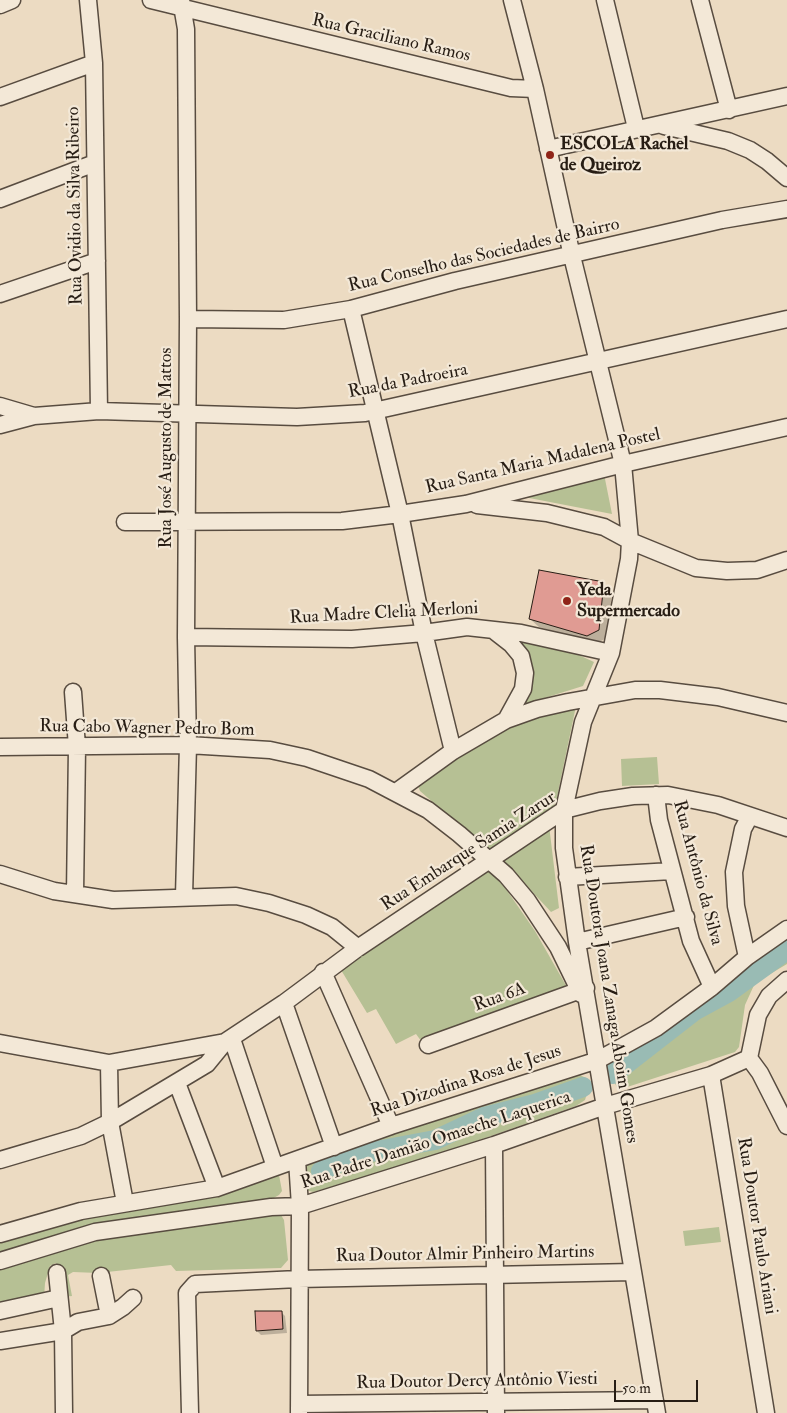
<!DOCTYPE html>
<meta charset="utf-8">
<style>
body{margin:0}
#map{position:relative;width:787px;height:1413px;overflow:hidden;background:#ecdbc2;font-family:"IM FELL Double Pica",serif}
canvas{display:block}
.scale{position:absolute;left:614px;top:1380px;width:84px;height:22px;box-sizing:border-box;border:2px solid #271d14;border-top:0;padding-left:6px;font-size:15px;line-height:18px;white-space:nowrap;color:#271d14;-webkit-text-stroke:4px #f3e8d7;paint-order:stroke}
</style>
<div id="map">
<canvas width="787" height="1413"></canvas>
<div class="scale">50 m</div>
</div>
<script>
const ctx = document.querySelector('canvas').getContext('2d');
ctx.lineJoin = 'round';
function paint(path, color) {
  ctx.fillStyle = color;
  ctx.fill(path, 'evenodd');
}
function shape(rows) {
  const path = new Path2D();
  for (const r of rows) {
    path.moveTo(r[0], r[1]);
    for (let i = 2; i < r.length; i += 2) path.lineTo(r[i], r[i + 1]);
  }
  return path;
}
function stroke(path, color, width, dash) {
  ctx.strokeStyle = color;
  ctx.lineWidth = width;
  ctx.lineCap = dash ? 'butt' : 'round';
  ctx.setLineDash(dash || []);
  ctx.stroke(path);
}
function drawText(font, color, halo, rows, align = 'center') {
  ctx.font = font + ' "IM FELL Double Pica",serif';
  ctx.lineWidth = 4.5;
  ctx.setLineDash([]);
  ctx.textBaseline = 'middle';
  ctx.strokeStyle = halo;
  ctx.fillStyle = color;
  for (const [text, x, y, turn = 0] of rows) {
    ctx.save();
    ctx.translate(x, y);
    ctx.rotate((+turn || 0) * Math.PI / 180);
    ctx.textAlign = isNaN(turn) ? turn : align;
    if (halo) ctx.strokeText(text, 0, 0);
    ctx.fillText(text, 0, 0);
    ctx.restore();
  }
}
paint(shape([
 [603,469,612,514,524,497],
 [510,635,561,647,594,662,583,686,522,705,529,679],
 [576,706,556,802,551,810,489,851,420,791,418,786,422,782,511,724],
 [657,757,659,784,622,786,621,759],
 [549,825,559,908,551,912,500,857],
 [488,863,535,931,572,996,427,1049,416,1034,396,1044,376,1009,367,1013,338,965],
 [787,936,787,964,755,983,745,1005,739,1047,735,1052,618,1090,609,1070,610,1059],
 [578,1074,586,1078,588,1090,585,1100,576,1106,403,1167,313,1192,306,1190,303,1164,309,1159],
 [276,1174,279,1175,282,1191,279,1195,270,1200,71,1233,0,1252,0,1240,48,1224],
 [275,1214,281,1215,284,1220,288,1260,281,1268,176,1271,171,1265,98,1273,73,1272,68,1275,72,1296,62,1297,61,1271,56,1263,50,1266,45,1283,44,1298,0,1308,0,1267,86,1240],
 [719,1227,721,1242,685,1246,683,1231]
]), '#b6c094');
paint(shape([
 [603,583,612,592,607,638,595,644,539,627,530,619],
 [281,1312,285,1316,287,1333,261,1335,257,1331]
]), '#0003');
stroke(shape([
 [613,1074,694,1011,729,992,787,950],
 [321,1171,355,1155,435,1140,484,1117,535,1104,583,1087]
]), '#99bbb4', 20);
const building = shape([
 [539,570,604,582,599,630,587,636,529,619,539,570],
 [255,1311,282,1311,283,1329,256,1331,255,1311]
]);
paint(building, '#e09b93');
stroke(building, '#271d14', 1);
const minor = shape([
 [88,0,94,63,99,411],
 [151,0,511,88,535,89],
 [181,0,186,29,188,319,186,637,188,745,184,896],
 [512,0,535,89,572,256,623,464,630,541,629,559,611,653,583,722,564,810,564,848,577,942,657,1413],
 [605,0,636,128],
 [700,0,729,110],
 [0,5,12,0],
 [0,97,94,63],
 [664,126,728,141,750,150,767,161,787,178],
 [548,149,787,96],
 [0,199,95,163],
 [0,294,97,261],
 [351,309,400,514,424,633,453,751],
 [188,319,284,320,351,309,455,281,722,220,787,209],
 [0,406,34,416,99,411,297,417,365,413,787,319],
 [0,425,34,416],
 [477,505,547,513,604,527,630,541,696,568,727,571,757,570,787,560],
 [125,522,342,521,400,514,466,504,623,464,787,427],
 [493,630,511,644,521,656,525,673,523,689,506,720],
 [186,637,352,639,424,633,467,627,521,633,611,653],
 [73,692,77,747,75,894],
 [0,747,188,745,270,750,307,758,369,779,428,810,459,834,506,875,527,900,558,947,581,994],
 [396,792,453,751,506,720,537,709,568,702,635,690,660,690,718,697,787,713],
 [656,795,659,820,691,941,712,987],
 [0,874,54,891,113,900,236,896,269,903,306,915,332,927,358,948],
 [567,877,672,871],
 [577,942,686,917],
 [747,957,736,906,734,872,743,829,750,816],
 [323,972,391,1126],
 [787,980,769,996,758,1015,749,1058,760,1073,787,1126],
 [284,1003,334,1147],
 [232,1039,275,1167],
 [0,1043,109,1063,225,1042,284,1003,358,948,564,810,600,801,633,796,668,795,718,805,787,828],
 [428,1045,586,988],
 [109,1063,110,1122,125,1203],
 [711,1075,766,1413],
 [177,1083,217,1188],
 [494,1145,496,1413],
 [0,1160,81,1136,110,1122,207,1064,225,1042],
 [297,1160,300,1206,299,1413],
 [0,1234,81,1211,217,1188,391,1126,598,1060,656,1028,712,987,747,957,787,929],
 [0,1261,95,1232,271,1207,300,1206,494,1145,605,1106,711,1075,749,1058],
 [57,1273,63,1331,64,1413],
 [101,1276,109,1316],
 [0,1311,59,1298],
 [0,1341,63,1331,78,1322,109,1316,123,1307,133,1298],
 [299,1404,655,1400],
 [190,1413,187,1293,195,1284,298,1279,633,1272]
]);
stroke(minor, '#584c40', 19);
stroke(minor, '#f3e8d7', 16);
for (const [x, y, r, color] of [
 [550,155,5,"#8f2418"],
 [567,601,5,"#8f2418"]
]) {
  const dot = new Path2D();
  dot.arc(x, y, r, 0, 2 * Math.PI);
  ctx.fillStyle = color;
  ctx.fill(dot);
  stroke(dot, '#f3e8d7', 2);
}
drawText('18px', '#271d14', '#f3e8d7', [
 ["Rua Graciliano Ramos",391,39,13],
 ["Rua Ovidio da Silva Ribeiro",76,206,-91],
 ["Rua Conselho das Sociedades de Bairro",484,256,-13],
 ["Rua da Padroeira",408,382,-11],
 ["Rua José Augusto de Mattos",167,448,-90],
 ["Rua Santa Maria Madalena Postel",543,462,-13],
 ["Rua Madre Clelia Merloni",384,614,-3],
 ["Rua Cabo Wagner Pedro Bom",147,729,1],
 ["Rua Embarque Samia Zarur",469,852,-33],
 ["Rua Antônio da Silva",697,873,75],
 ["Rua Doutora Joana Zanaga Aboim Gomes",608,994,81],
 ["Rua 6A",500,998,-20],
 ["Rua Dizodina Rosa de Jesus",466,1082,-18],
 ["Rua Padre Damião Omaeche Laquerica",436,1141,-18],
 ["Rua Doutor Paulo Ariani",756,1226,81],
 ["Rua Doutor Almir Pinheiro Martins",465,1255,-1],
 ["Rua Doutor Dercy Antônio Viesti",477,1382,-1]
]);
drawText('bold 18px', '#271d14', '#f3e8d7', [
 ["ESCOLA Rachel",560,145],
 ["de Queiroz",560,166],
 ["Yeda",577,591],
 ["Supermercado",577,612]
], 'left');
</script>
